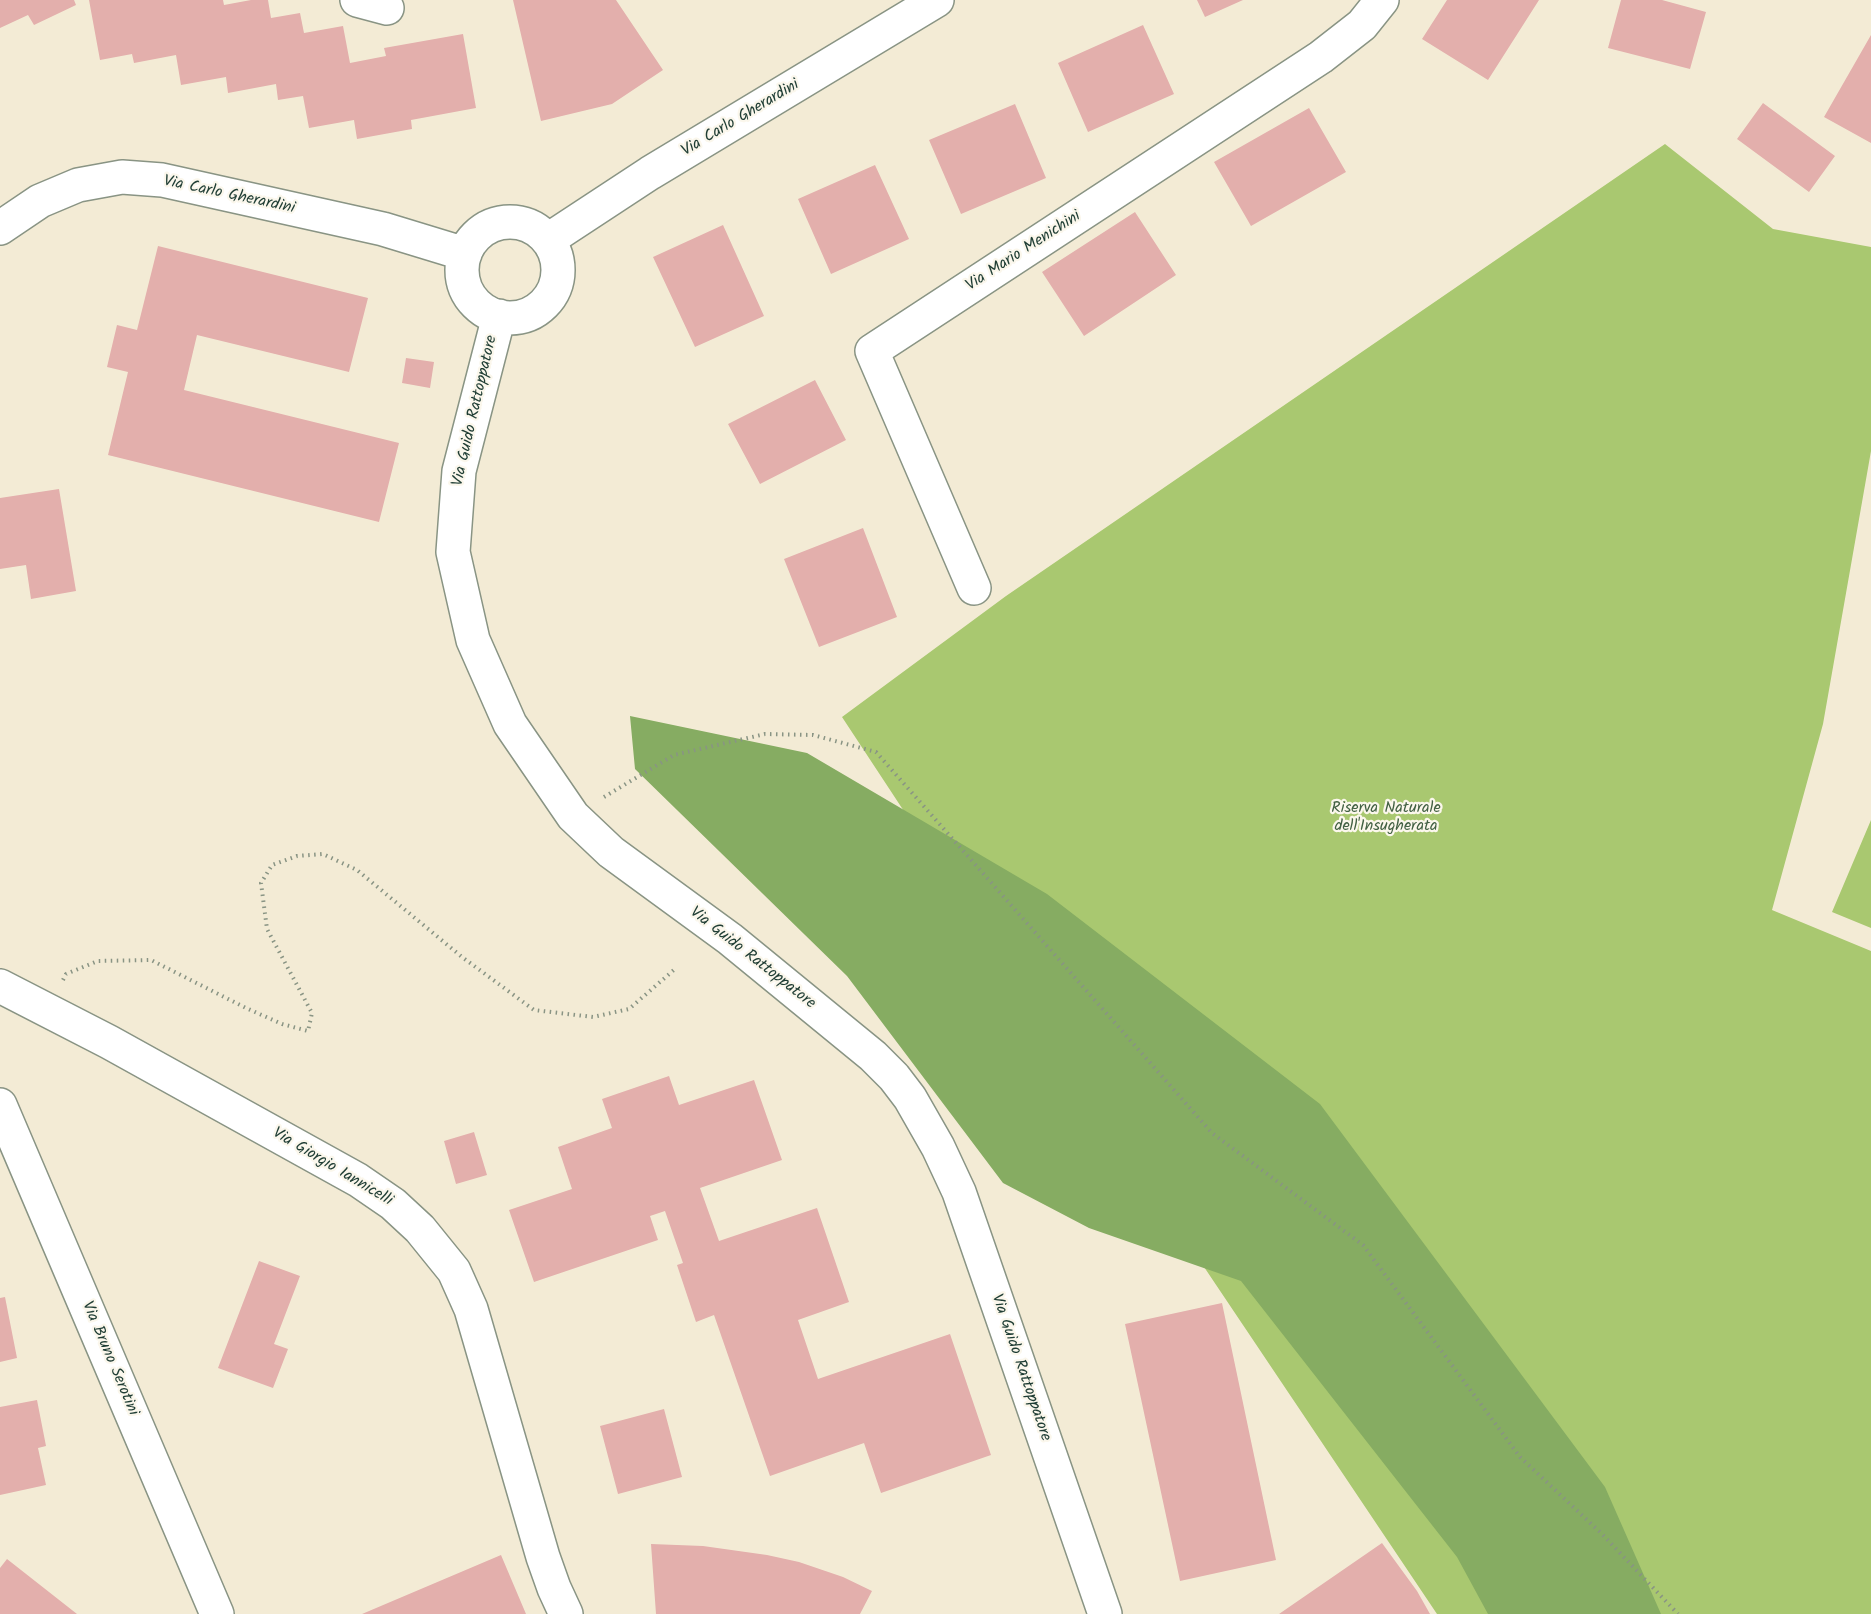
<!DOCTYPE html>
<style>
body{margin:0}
canvas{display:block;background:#f3ebd5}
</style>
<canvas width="1871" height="1614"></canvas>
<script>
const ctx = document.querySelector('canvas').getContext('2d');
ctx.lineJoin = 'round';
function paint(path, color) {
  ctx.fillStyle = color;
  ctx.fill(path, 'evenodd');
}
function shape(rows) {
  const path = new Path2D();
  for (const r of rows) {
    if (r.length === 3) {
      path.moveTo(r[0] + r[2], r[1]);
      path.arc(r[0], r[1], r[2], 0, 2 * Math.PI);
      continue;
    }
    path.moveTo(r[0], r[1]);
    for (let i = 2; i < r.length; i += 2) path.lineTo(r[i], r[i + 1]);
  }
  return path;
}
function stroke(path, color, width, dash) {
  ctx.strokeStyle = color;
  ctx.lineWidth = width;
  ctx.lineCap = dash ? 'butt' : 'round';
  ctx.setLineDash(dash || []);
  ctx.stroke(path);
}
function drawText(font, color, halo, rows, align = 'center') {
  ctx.font = font + ' Kalam,sans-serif';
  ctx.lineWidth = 4.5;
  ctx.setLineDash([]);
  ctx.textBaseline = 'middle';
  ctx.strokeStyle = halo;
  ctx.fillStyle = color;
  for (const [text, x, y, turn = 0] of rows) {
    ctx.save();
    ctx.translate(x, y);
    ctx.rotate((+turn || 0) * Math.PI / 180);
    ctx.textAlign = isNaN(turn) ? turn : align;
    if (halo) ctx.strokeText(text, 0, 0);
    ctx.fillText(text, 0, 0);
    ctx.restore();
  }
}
paint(shape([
 [1665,144,1773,229,1871,247,1871,451,1823,724,1772,910,1871,951,1871,1614,1437,1614,1196,1255,842,717,1006,596],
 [1871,820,1871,928,1832,912]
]), '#a9c870');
paint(shape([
 [630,716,807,753,1047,894,1320,1104,1605,1487,1661,1614,1488,1614,1457,1557,1241,1281,1089,1228,1003,1183,847,976,635,769]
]), '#86ac62');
paint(shape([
 [0,0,74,0,76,5,34,25,28,15,0,28],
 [89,0,223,0,224,5,251,0,268,0,271,18,300,13,304,33,343,26,350,63,386,56,384,48,463,34,476,108,411,120,412,129,357,139,354,120,309,128,303,96,278,100,276,84,228,93,226,77,181,85,176,55,134,63,132,54,100,60],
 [513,0,616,0,663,70,612,104,541,121],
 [1197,0,1243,0,1205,17],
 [1447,0,1539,0,1488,80,1422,39],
 [1621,0,1662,0,1706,12,1690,69,1608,48],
 [1143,25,1174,94,1088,132,1058,63],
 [1871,35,1871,143,1824,117],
 [1763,103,1835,156,1809,192,1737,139],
 [1015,104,1046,178,961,214,929,140],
 [1309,108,1346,172,1251,226,1214,162],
 [875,165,909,239,831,274,798,199],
 [1135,212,1176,275,1084,336,1042,272],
 [723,225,764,316,695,347,653,257],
 [158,246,368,298,349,372,197,335,184,390,399,443,379,522,108,455,128,372,107,367,117,325,137,330],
 [406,358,434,362,430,388,402,383],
 [815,380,846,440,760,484,728,424],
 [59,489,76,591,31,599,26,565,0,569,0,498],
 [863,528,897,617,819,647,784,559],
 [669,1076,679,1105,754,1080,782,1160,700,1188,719,1241,817,1208,849,1302,798,1320,818,1379,950,1334,991,1455,881,1493,864,1443,770,1476,714,1315,696,1322,677,1265,683,1263,665,1211,650,1216,658,1240,534,1282,509,1210,572,1189,558,1147,612,1128,602,1099],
 [474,1132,487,1175,456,1184,444,1141],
 [259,1261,300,1276,274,1344,288,1349,273,1388,218,1368],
 [5,1297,17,1358,0,1362,0,1298],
 [1222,1303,1276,1560,1180,1581,1125,1324],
 [37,1400,46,1446,38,1448,46,1485,0,1495,0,1407],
 [664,1409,682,1477,618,1494,600,1426],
 [1382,1543,1417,1591,1430,1614,1279,1614],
 [651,1544,703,1546,767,1555,799,1562,843,1577,872,1591,860,1614,656,1614],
 [501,1555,526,1614,362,1614],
 [7,1559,77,1614,0,1614,0,1568]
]), '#e3afac');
const minor = shape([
 [357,0,387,8],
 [510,270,48],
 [0,228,40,201,78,185,122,177,162,180,383,229,465,254],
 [548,240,650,173,937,0],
 [499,316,459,471,453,552,473,640,510,724,573,816,611,852,730,939,873,1056,894,1077,910,1098,938,1147,959,1192,1105,1614],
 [974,588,872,351,1321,57,1362,25,1382,0],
 [0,986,109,1042,358,1180,393,1204,420,1229,454,1271,471,1309,543,1557,554,1588,566,1614],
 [0,1105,217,1614]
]);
stroke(minor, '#899484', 36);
stroke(shape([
 [604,797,674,755,765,734,813,735,876,752,1212,1133,1363,1245,1520,1457,1602,1534,1678,1614],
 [63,980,66,974,98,961,151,960,246,1008,282,1024,308,1031,312,1013,267,929,261,883,272,865,297,856,323,854,357,870,462,957,534,1010,593,1017,629,1009,675,969]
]), '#899484', 4, [1.5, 4.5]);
stroke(minor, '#fff', 33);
drawText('16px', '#1f3d34', '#fbf7ec', [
 ["Via Carlo Gherardini",741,119,-31],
 ["Via Carlo Gherardini",229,196,12],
 ["Via Mario Menichini",1024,252,-33],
 ["Via Guido Rattoppatore",476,411,-77],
 ["Via Guido Rattoppatore",752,959,38],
 ["Via Giorgio Iannicelli",332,1168,31],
 ["Via Bruno Serotini",109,1359,67],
 ["Via Guido Rattoppatore",1020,1368,71]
]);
drawText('16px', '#426043', '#fbf7ec', [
 ["Riserva Naturale",1386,809],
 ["dell'Insugherata",1386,827]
]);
</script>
